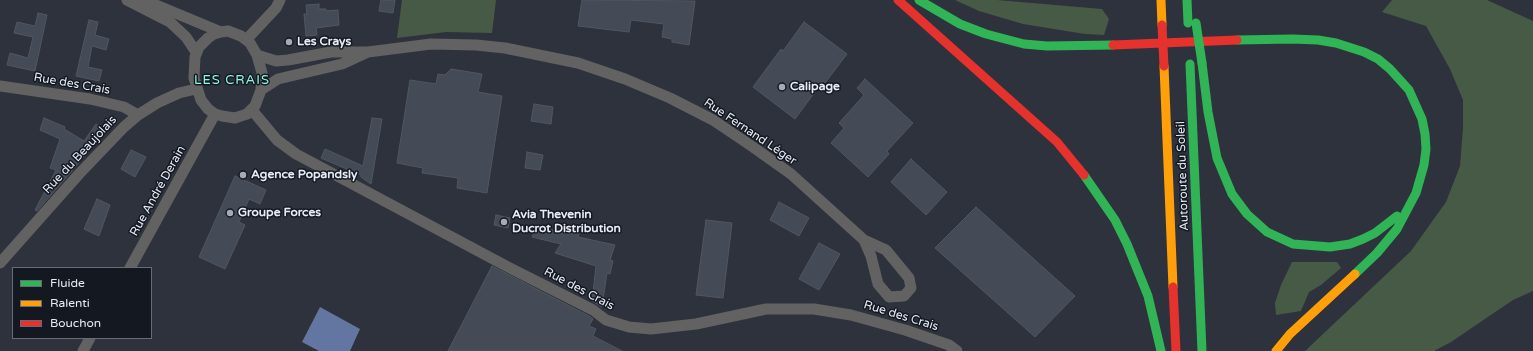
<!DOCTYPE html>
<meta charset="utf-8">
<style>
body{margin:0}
#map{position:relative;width:1533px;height:351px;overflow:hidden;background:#2e323c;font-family:"Varela Round",sans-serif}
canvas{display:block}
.legend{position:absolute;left:12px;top:267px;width:140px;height:72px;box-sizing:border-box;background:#141820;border:1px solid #686c76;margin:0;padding:5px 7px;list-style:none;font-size:12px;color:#e6ebf7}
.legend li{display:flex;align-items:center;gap:8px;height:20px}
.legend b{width:20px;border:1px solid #686c76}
</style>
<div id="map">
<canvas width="1533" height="351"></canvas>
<ul class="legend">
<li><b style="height:5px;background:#30b455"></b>Fluide</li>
<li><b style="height:5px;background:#ff9f0a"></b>Ralenti</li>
<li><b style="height:5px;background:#e5322d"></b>Bouchon</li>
</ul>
</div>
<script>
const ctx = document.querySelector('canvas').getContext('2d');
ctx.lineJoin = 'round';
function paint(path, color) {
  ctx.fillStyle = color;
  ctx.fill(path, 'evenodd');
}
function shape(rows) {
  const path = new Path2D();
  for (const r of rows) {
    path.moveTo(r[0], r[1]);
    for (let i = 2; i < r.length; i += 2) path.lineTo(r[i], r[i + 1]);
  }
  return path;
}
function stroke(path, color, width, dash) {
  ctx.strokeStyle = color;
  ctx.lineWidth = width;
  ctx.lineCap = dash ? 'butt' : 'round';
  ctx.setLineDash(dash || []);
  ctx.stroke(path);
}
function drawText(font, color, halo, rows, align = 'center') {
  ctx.font = font + ' "Varela Round",sans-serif';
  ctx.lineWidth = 3;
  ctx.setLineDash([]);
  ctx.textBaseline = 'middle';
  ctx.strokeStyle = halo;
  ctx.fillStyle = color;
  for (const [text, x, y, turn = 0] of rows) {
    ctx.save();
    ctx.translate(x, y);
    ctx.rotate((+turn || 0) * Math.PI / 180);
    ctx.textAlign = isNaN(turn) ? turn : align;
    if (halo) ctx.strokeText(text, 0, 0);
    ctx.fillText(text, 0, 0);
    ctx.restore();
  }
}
paint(shape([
 [402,0,496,0,492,33,446,32,397,38],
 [955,0,997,0,1102,9,1109,19,1104,35,1085,34,1023,24,979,11],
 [1392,0,1487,0,1533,21,1533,291,1513,300,1451,342,1434,351,1305,351,1411,251,1446,202,1460,166,1463,128,1463,100,1450,69,1426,26,1382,12],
 [1292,262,1337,262,1341,268,1321,285,1309,292,1301,311,1276,315,1275,303,1281,285]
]), '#475a46');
paint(shape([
 [320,307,360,329,350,351,319,351,302,342]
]), '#6276a1');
const building = shape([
 [381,0,395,0,393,13,379,11,381,0],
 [582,0,695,1,689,45,672,42,672,39,662,37,664,24,631,20,629,32,578,26,582,0],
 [319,4,319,9,326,9,326,11,338,10,339,25,316,28,317,35,306,36,304,14,307,14,306,5,319,4],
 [38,13,47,15,35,71,7,65,10,53,28,58,33,37,14,33,17,22,35,26,38,13],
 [89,20,98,22,95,35,109,39,106,50,92,46,88,67,102,70,99,81,76,76,89,20],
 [804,22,847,54,825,83,823,81,795,119,753,87,781,49,783,51,804,22],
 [451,69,482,74,478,92,502,96,487,193,457,188,458,178,422,173,423,168,397,163,410,80,436,84,438,74,445,75,451,69],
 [865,79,913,123,887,151,889,154,868,177,831,143,844,128,839,123,864,95,857,88,865,79],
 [534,104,553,107,551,124,531,121,534,104],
 [44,118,65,127,64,129,84,141,96,124,105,130,72,171,37,211,35,210,56,170,50,168,60,139,40,130,44,118],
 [372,118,382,119,371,184,361,177,361,175,321,158,325,149,363,166,372,118],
 [131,150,146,157,135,177,121,169,131,150],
 [527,152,543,155,540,170,525,168,527,152],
 [911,159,947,192,926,215,891,182,911,159],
 [235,176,266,190,260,204,249,199,239,222,245,225,225,269,199,257,235,176],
 [97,199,110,205,99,236,84,229,97,199],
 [779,202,809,218,799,236,770,220,779,202],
 [976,207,1075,296,1035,337,935,248,976,207],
 [496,215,510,218,508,228,494,225,496,215],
 [706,220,732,223,723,298,696,295,706,220],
 [571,225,580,228,578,237,615,245,610,260,613,261,610,274,607,273,602,307,592,301,596,266,555,253,561,244,532,237,537,226,569,234,571,225],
 [819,243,840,254,819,290,799,279,819,243],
 [492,266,589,316,593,319,589,326,596,329,593,336,622,351,448,351,492,266]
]);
paint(building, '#444a56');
stroke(building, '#52565f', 1);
stroke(shape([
 [127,0,170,22,186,37,196,52],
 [144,0,221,32],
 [228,31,241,36,250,43,257,55,262,73,261,90,255,106,247,114,235,118,222,116,215,114,208,109,201,100,194,78,195,57,199,47,208,38,214,34,221,32,228,31],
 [246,40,276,8,280,0],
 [368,52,431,44,476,45,505,48,578,63,625,79,670,98,713,120,753,147,791,174,864,240,886,250,909,278,911,288,904,296,889,297,878,284,871,256,864,240],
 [257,55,276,61,288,60,331,52,368,52,342,64,278,79,261,90],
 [0,86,90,99,124,107,138,115],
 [252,110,277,140,296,154,510,268,593,310,606,320,629,327,651,329,696,324,766,309,814,309,851,315,905,330,949,345,957,351],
 [0,263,79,174,124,127,138,115,157,103,179,93,196,89],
 [130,268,215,114],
 [83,351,90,338]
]), '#626262', 11);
stroke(shape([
 [919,0,960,24,986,34,1024,44,1047,46,1113,45],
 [1187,0,1188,23],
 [1237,40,1292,39,1318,40,1336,43,1364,52,1378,59,1390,69,1409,90,1422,119,1425,134,1426,149,1424,165,1416,193,1397,229,1377,253,1355,274],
 [1202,63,1208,112,1217,158,1232,194,1247,214,1267,232,1293,244,1330,247,1350,244,1363,239,1375,233,1397,216],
 [1190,64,1202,351],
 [1084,175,1115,220,1127,244,1148,296,1161,351]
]), '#30b455', 9);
stroke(shape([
 [1161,0,1162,25],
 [1164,66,1173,287],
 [1276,351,1290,334,1355,274]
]), '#ff9f0a', 9);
stroke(shape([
 [898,0,1057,142,1084,175],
 [1113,45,1237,40],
 [1173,287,1176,351]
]), '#e5322d', 9);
stroke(shape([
 [1196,23,1202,63]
]), '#30b455', 9);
stroke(shape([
 [1162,25,1164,66]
]), '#e5322d', 9);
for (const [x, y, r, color] of [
 [289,42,4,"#a6aab6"],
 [782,87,4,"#a6aab6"],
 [243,175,4,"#a6aab6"],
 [230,213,4,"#a6aab6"],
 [504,222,4,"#a6aab6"]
]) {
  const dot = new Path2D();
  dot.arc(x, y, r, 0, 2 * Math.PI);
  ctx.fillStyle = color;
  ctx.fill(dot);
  stroke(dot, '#141820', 1.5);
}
drawText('bold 12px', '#e6ebf7', '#141820', [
 ["Les Crays",297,42],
 ["Calipage",790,87],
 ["Agence Popandsly",251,175],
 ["Groupe Forces",238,213],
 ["Avia Thevenin",512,215],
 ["Ducrot Distribution",512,229]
], 'left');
drawText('12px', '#e6ebf7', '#141820', [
 ["Rue des Crais",72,84,10],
 ["Rue Fernand Léger",750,132,34],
 ["Rue du Beaujolais",80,155,-47],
 ["Autoroute du Soleil",1183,176,-92],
 ["Rue André Derain",158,191,-61],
 ["Rue des Crais",579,289,28],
 ["Rue des Crais",901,316,17]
]);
ctx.letterSpacing = '1px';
drawText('13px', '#92f7e2', '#141820', [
 ["LES CRAIS",232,81]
]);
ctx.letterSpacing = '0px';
</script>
